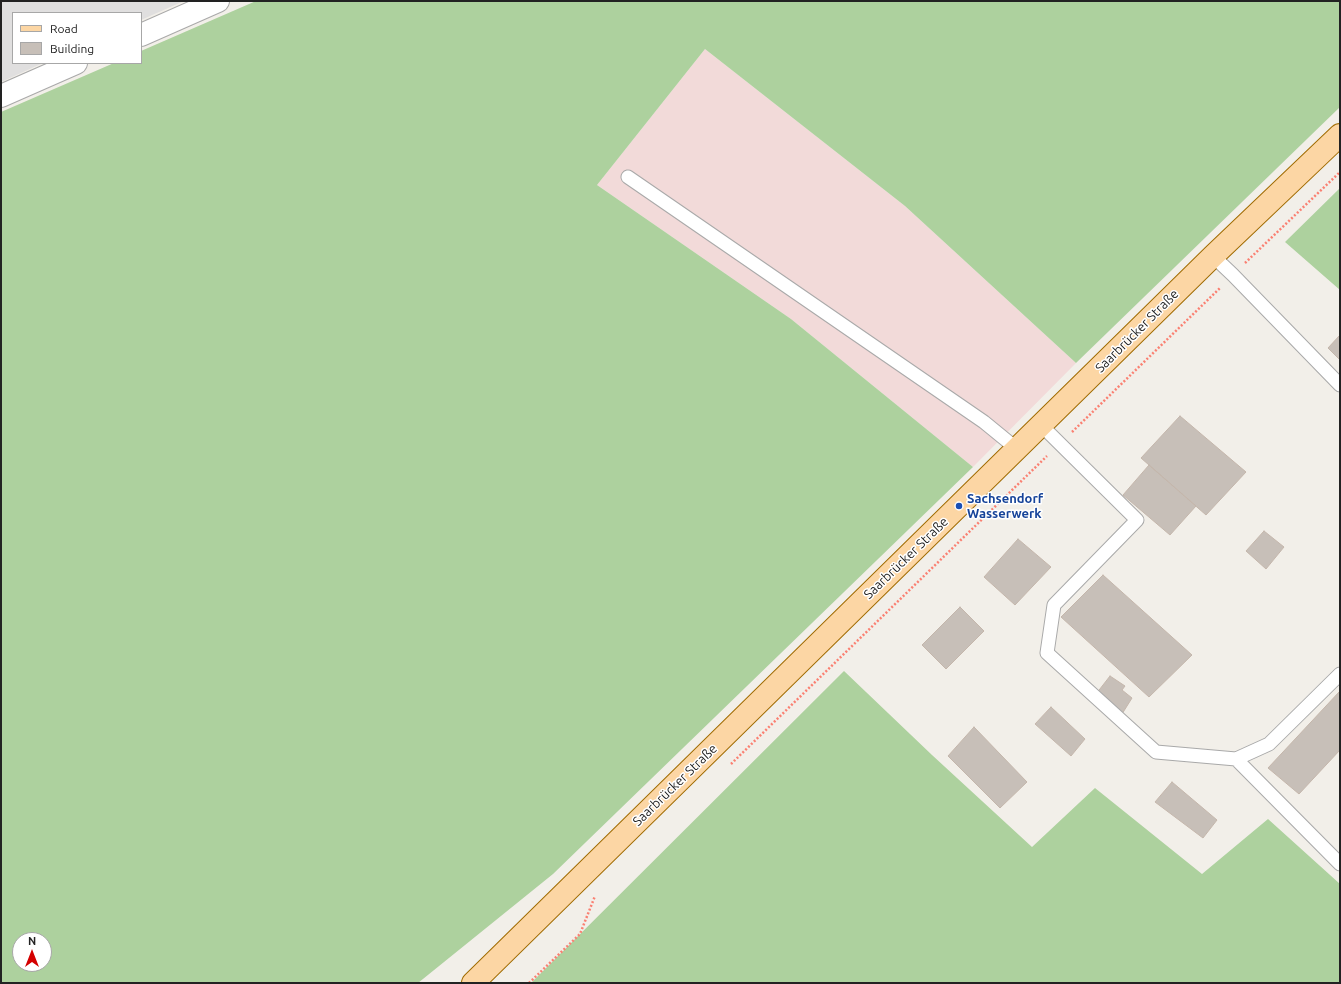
<!DOCTYPE html>
<meta charset="utf-8">
<style>
body{margin:0}
#map{position:relative;width:1341px;height:984px;overflow:hidden;background:#f2efe9;font-family:Ubuntu,sans-serif}
canvas{display:block}
.frame{position:absolute;inset:0;border:2px solid #222;pointer-events:none}
.legend{position:absolute;left:12px;top:12px;width:130px;height:52px;box-sizing:border-box;background:#fff;border:1px solid #a7a7a7;margin:0;padding:5px 7px;list-style:none;font-size:12px;color:#222}
.legend li{display:flex;align-items:center;gap:8px;height:20px}
.legend b{width:20px;border:1px solid #a7a7a7}
.north{position:absolute;left:12px;top:932px;width:40px;height:40px;box-sizing:border-box;background:#fff;border:1px solid #a7a7a7;border-radius:50%;rotate:0deg;font-size:11px;font-weight:700;line-height:16px;text-align:center;color:#222}
.north::after{content:'';display:block;margin:auto;width:14px;height:18px;background:#d40000;clip-path:polygon(50% 0,100% 100%,50% 72%,0 100%)}
</style>
<div id="map">
<canvas width="1341" height="984"></canvas>
<div class="frame"></div>
<ul class="legend">
<li><b style="height:5px;background:#fcd6a4"></b>Road</li>
<li><b style="height:11px;background:#c7bfb8"></b>Building</li>
</ul>
<div class="north">N</div>
</div>
<script>
const ctx = document.querySelector('canvas').getContext('2d');
ctx.lineJoin = 'round';
function paint(path, color) {
  ctx.fillStyle = color;
  ctx.fill(path, 'evenodd');
}
function shape(rows) {
  const path = new Path2D();
  for (const r of rows) {
    path.moveTo(r[0], r[1]);
    for (let i = 2; i < r.length; i += 2) path.lineTo(r[i], r[i + 1]);
  }
  return path;
}
function stroke(path, color, width, dash) {
  ctx.strokeStyle = color;
  ctx.lineWidth = width;
  ctx.lineCap = dash ? 'butt' : 'round';
  ctx.setLineDash(dash || []);
  ctx.stroke(path);
}
function drawText(font, color, halo, rows, align = 'center') {
  ctx.font = font + ' Ubuntu,sans-serif';
  ctx.lineWidth = 3;
  ctx.setLineDash([]);
  ctx.textBaseline = 'middle';
  ctx.strokeStyle = halo;
  ctx.fillStyle = color;
  for (const [text, x, y, turn = 0] of rows) {
    ctx.save();
    ctx.translate(x, y);
    ctx.rotate((+turn || 0) * Math.PI / 180);
    ctx.textAlign = isNaN(turn) ? turn : align;
    if (halo) ctx.strokeText(text, 0, 0);
    ctx.fillText(text, 0, 0);
    ctx.restore();
  }
}
paint(shape([
 [1,1,184,1,141,20,141,13,13,13,13,63,43,63,1,82]
]), '#e0dfdf');
paint(shape([
 [705,49,905,206,1076,363,973,467,791,319,597,185]
]), '#f2dad9');
paint(shape([
 [256,1,1340,1,1340,107,1076,363,905,206,705,49,597,185,791,319,973,467,553,874,418,983,1,983,1,112,114,63,141,63,141,51],
 [20,940,44,940,44,964,20,964],
 [1340,188,1340,290,1285,242],
 [844,671,932,755,1032,847,1095,788,1202,874,1268,819,1340,884,1340,983,531,983]
]), '#add19e');
const building = shape([
 [1340,335,1340,360,1328,348,1340,335],
 [1180,416,1246,472,1206,515,1141,458,1180,416],
 [1149,465,1196,506,1170,535,1123,495,1149,465],
 [1264,531,1284,547,1266,569,1246,551,1264,531],
 [1018,539,1051,567,1015,605,984,577,1018,539],
 [1103,575,1192,655,1149,697,1061,617,1103,575],
 [960,607,984,631,946,669,922,645,960,607],
 [1110,676,1125,686,1122,690,1132,698,1122,714,1096,694,1110,676],
 [1340,691,1340,750,1299,794,1268,768,1340,691],
 [1051,707,1085,739,1071,756,1035,724,1051,707],
 [974,727,1027,782,1000,808,948,756,974,727],
 [1172,782,1217,820,1203,838,1155,802,1172,782]
]);
paint(building, '#c7bfb8');
stroke(building, '#c4b6ab', 1);
const lane = shape([
 [628,177,984,422,1017,449],
 [1213,256,1233,275,1340,385],
 [1041,425,1137,520,1054,605,1047,653,1156,752,1236,759,1269,744,1340,674],
 [1236,759,1340,864]
]);
const street = shape([
 [141,35,218,1],
 [1,96,76,63]
]);
const primary = shape([
 [473,983,1213,256,1340,135]
]);
stroke(lane, '#a9a9a9', 15);
stroke(street, '#a9a9a9', 24);
stroke(primary, '#a06b00', 24);
stroke(shape([
 [1245,263,1340,172],
 [1072,432,1220,288],
 [731,764,1047,456],
 [529,983,580,934,595,896]
]), '#fa8072', 2.5, [2, 2]);
stroke(lane, '#fff', 13);
stroke(street, '#fff', 22);
stroke(primary, '#fcd6a4', 22);
for (const [x, y, r, color] of [
 [959,506,4,"#1a4fb4"]
]) {
  const dot = new Path2D();
  dot.arc(x, y, r, 0, 2 * Math.PI);
  ctx.fillStyle = color;
  ctx.fill(dot);
  stroke(dot, '#fff', 1.5);
}
drawText('13px', '#222', '#fff', [
 ["Saarbrücker Straße",1137,331,-45],
 ["Saarbrücker Straße",906,558,-44],
 ["Saarbrücker Straße",675,785,-44]
]);
drawText('bold 13px', '#164399', '#fff', [
 ["Sachsendorf",967,499],
 ["Wasserwerk",967,514]
], 'left');
</script>
